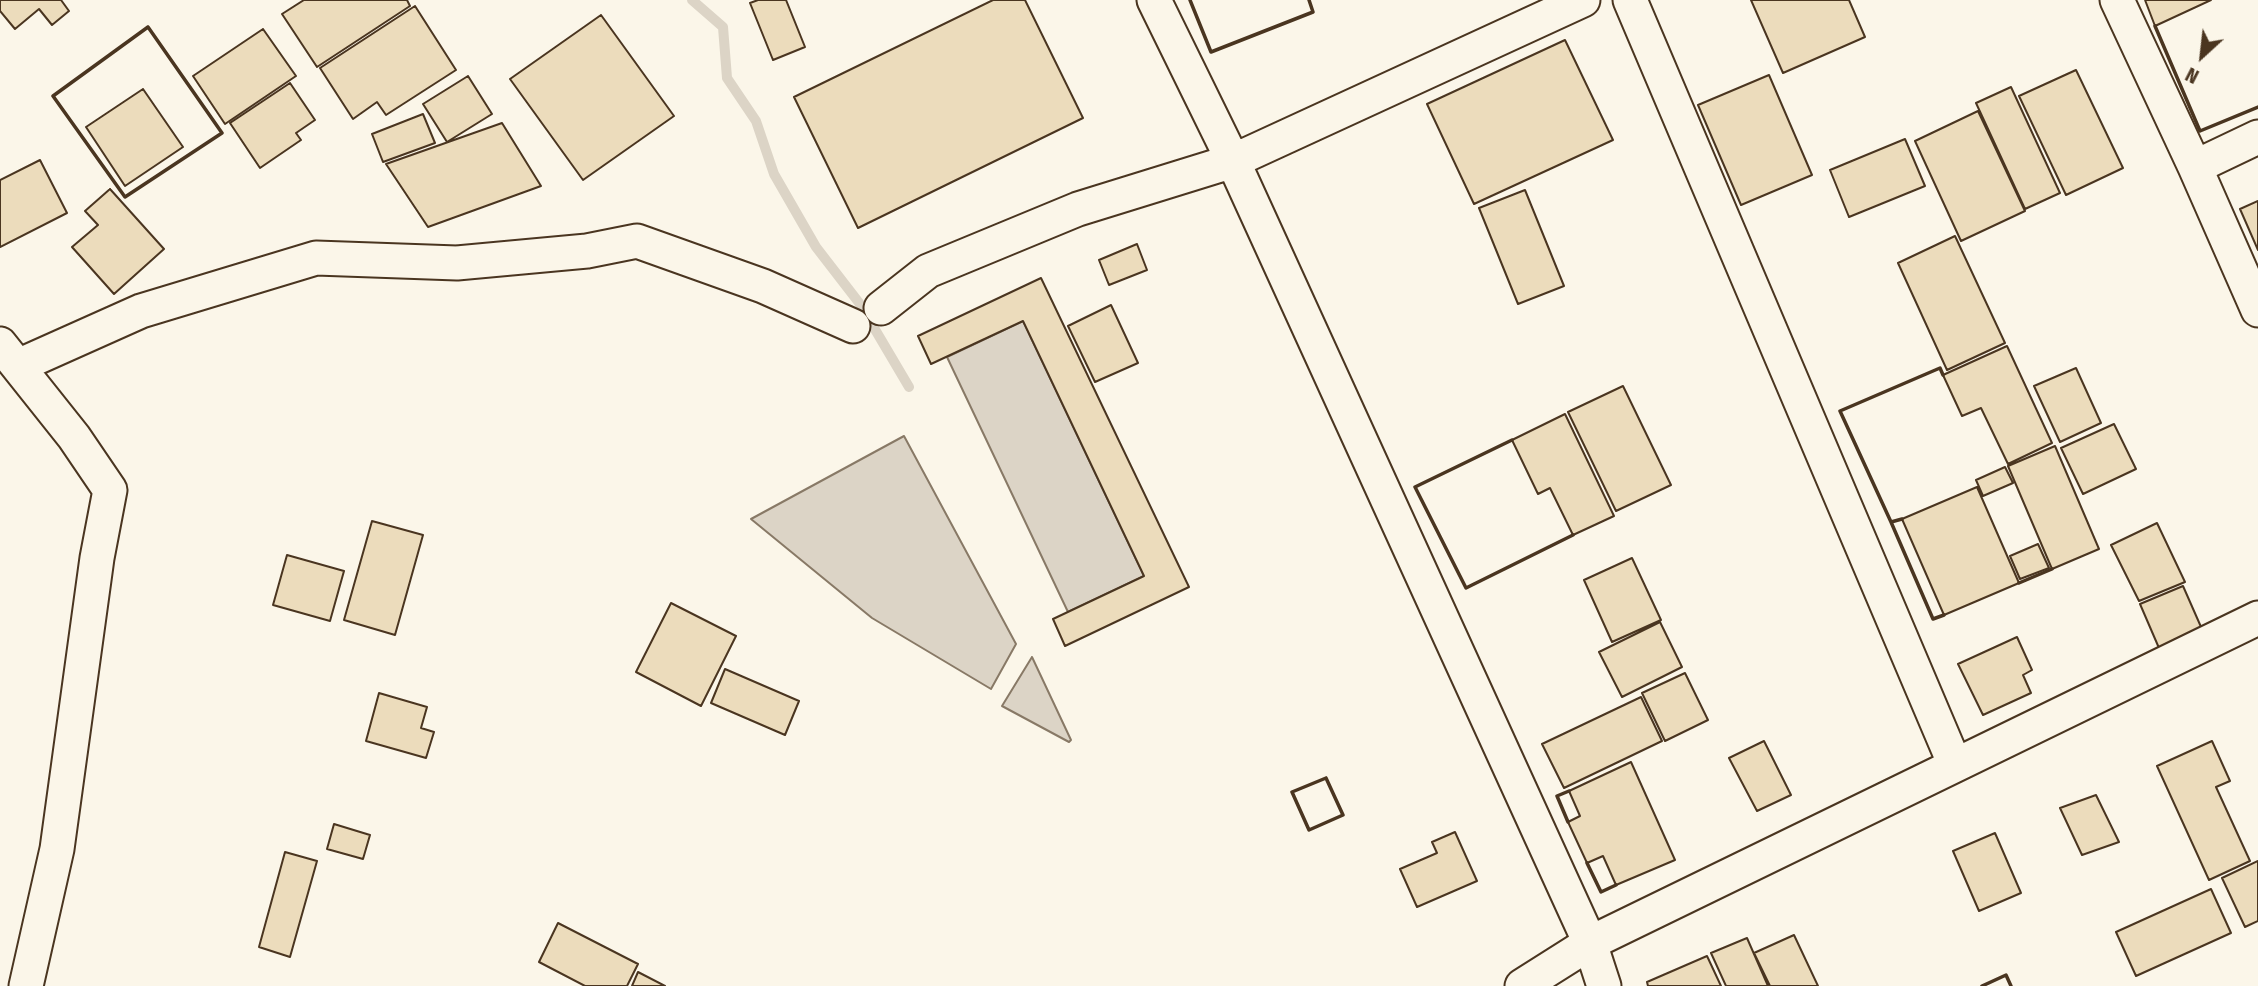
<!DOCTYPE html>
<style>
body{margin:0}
#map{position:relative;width:2258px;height:986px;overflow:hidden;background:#fbf6e9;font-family:"Fira Sans Condensed",sans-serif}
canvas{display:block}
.north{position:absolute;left:2167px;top:21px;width:70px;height:70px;-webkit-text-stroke:5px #fbf6e9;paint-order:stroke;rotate:207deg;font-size:19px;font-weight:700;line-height:28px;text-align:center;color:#4a3520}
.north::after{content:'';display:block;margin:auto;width:24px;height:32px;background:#4a3520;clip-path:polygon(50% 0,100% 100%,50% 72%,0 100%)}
</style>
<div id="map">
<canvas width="2258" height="986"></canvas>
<div class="north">N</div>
</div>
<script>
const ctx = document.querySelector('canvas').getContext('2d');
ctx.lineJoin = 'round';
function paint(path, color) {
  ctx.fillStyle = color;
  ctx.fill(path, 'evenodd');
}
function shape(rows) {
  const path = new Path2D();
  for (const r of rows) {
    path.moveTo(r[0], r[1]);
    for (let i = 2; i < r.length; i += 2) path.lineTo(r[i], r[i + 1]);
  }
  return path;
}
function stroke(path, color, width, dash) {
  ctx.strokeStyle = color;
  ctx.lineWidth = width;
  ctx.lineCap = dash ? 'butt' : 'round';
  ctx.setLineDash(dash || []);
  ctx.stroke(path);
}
const water = shape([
 [1023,321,1144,576,1068,612,947,357,1023,321],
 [904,436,1016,644,991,689,872,618,751,519,904,436],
 [1032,657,1071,740,1069,742,1002,706,1032,657]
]);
paint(water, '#dcd4c6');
stroke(water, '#887966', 2);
stroke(shape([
 [692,0,723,27,727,78,756,121,774,174,816,247,860,304,909,387]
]), '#dcd4c6', 10);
const building = shape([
 [0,0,61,0,69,11,52,25,39,9,15,29,0,11,0,0],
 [304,0,407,0,410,6,317,67,282,14,304,0],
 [758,0,786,0,805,47,773,60,750,3,758,0],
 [993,0,1025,0,1083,118,858,228,794,97,993,0],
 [1751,0,1849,0,1865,37,1783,73,1751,0],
 [2145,0,2211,0,2155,26,2145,0],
 [415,6,456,70,386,115,377,102,353,119,320,68,415,6],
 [601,15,674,116,583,180,510,79,601,15],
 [263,29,296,76,225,124,193,76,263,29],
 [1565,40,1613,140,1474,204,1427,104,1565,40],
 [2076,70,2123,168,2066,195,2019,96,2076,70],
 [1769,75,1812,175,1741,205,1698,105,1769,75],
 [468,76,492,114,447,142,423,104,468,76],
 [290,83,315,120,296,133,301,140,260,168,230,123,290,83],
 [2011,87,2060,193,2025,209,1976,103,2011,87],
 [143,89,183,147,125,186,86,127,143,89],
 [1978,111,2025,211,1961,241,1915,141,1978,111],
 [423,114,435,143,383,162,372,134,423,114],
 [502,123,541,186,428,227,386,164,502,123],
 [1905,139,1925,186,1849,217,1830,170,1905,139],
 [40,160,67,213,0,247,0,180,40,160],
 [110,189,164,249,114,294,72,247,98,225,85,211,110,189],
 [1525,190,1564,286,1518,304,1479,208,1525,190],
 [2258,201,2258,250,2240,209,2258,201],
 [1955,236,2005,343,1947,370,1898,263,1955,236],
 [1137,244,1147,270,1109,285,1099,260,1137,244],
 [1041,278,1189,587,1065,646,1053,619,1144,576,1023,321,931,364,918,336,1041,278],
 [1111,305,1138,363,1095,382,1068,326,1111,305],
 [2007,346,2052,443,2008,464,1981,408,1962,416,1943,375,2007,346],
 [2076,368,2101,423,2060,442,2034,386,2076,368],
 [1623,386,1671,485,1616,511,1568,412,1623,386],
 [1565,414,1614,516,1573,535,1550,488,1538,494,1512,440,1565,414],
 [2114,424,2136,469,2083,494,2061,448,2114,424],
 [2055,446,2099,549,2052,569,2008,466,2055,446],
 [2005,467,2013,483,1983,496,1976,480,2005,467],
 [1977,487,2019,583,1944,615,1902,519,1977,487],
 [372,521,423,535,395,635,344,620,372,521],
 [2157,523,2185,582,2139,601,2111,545,2157,523],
 [2038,544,2049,568,2020,579,2010,556,2038,544],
 [287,555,344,571,330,621,273,605,287,555],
 [1632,558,1661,620,1612,642,1584,580,1632,558],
 [2183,586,2205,636,2162,655,2140,604,2183,586],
 [671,603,736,636,701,706,636,672,671,603],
 [1660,622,1682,667,1622,697,1599,652,1660,622],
 [2017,637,2032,670,2023,675,2031,693,1983,715,1958,664,2017,637],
 [725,669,799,701,785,735,711,703,725,669],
 [1685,673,1708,720,1665,741,1642,693,1685,673],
 [379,693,427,707,421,728,434,732,426,758,366,741,379,693],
 [1641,697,1662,741,1564,788,1542,744,1641,697],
 [1764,741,1791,795,1757,811,1729,758,1764,741],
 [2212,741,2230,781,2216,787,2250,861,2209,880,2157,766,2212,741],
 [1631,762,1675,860,1616,885,1603,856,1587,863,1568,822,1580,816,1569,791,1631,762],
 [2096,795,2119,842,2082,855,2060,808,2096,795],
 [334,824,370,835,363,859,327,849,334,824],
 [1455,832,1477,881,1417,907,1400,869,1437,853,1432,842,1455,832],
 [1995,833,2021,893,1979,911,1953,851,1995,833],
 [285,852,317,861,290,957,259,947,285,852],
 [2258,861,2258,921,2245,927,2222,878,2258,861],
 [2211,889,2231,933,2136,976,2116,932,2211,889],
 [558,923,638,964,627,986,585,986,539,962,558,923],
 [1794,935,1818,986,1770,986,1754,953,1794,935],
 [1747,938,1768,986,1726,986,1711,953,1747,938],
 [1707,956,1721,986,1648,986,1647,982,1707,956],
 [638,972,665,986,632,986,638,972]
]);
paint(building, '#ecdcbc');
stroke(building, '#4a3520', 2);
const street = shape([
 [1154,0,1233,161,1590,943,1604,986],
 [1630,0,1955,765],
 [2117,0,2195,167,2258,310],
 [2195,167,2258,137],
 [881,308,928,271,1078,209,1233,161,1583,0],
 [0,344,74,437,110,490,97,558,57,849,26,986],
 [18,366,141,311,316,258,457,263,587,251,637,241,763,286,853,326],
 [1522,986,1590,943,2258,618]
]);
stroke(street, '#4a3520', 37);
stroke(street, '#fbf6e9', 33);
stroke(shape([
 [1190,0,1211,52,1313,12,1309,0],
 [2155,26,2200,131,2258,107],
 [148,27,222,133,125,197,53,96,148,27],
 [1512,440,1415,487,1466,588,1573,535],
 [1902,519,1891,522,1840,411,1940,368,1943,375],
 [1891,522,1933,619,1944,615],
 [2019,583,2052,569],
 [1326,778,1343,815,1309,830,1292,792,1326,778],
 [1568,822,1557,796,1569,791],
 [1587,863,1601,892,1616,885],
 [1982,986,2006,975,2011,986]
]), '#4a3520', 3.5);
</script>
